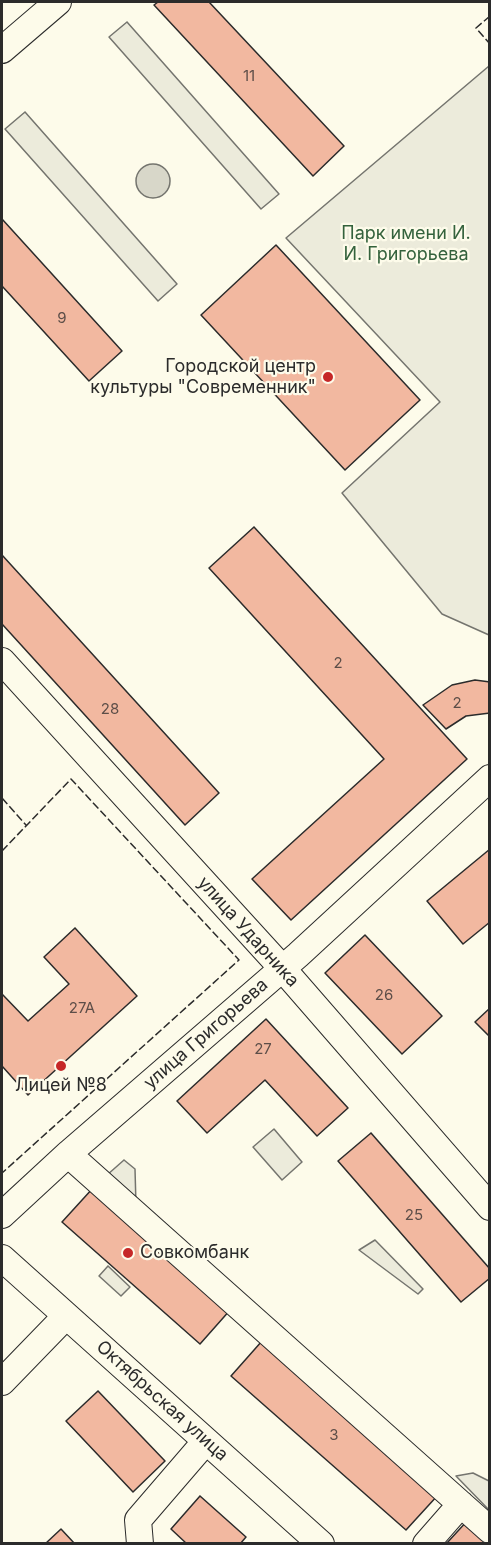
<!DOCTYPE html>
<meta charset="utf-8">
<style>
body{margin:0}
#map{position:relative;width:491px;height:1545px;overflow:hidden;background:#fdfbea;font-family:Inter,sans-serif}
canvas{display:block}
.frame{position:absolute;inset:0;border:3px solid #2b2b2b;pointer-events:none}
</style>
<div id="map">
<canvas width="491" height="1545"></canvas>
<div class="frame"></div>
</div>
<script>
const ctx = document.querySelector('canvas').getContext('2d');
ctx.lineJoin = 'round';
function paint(path, color) {
  ctx.fillStyle = color;
  ctx.fill(path, 'evenodd');
}
function shape(rows) {
  const path = new Path2D();
  for (const r of rows) {
    if (r.length === 3) {
      path.moveTo(r[0] + r[2], r[1]);
      path.arc(r[0], r[1], r[2], 0, 2 * Math.PI);
      continue;
    }
    path.moveTo(r[0], r[1]);
    for (let i = 2; i < r.length; i += 2) path.lineTo(r[i], r[i + 1]);
  }
  return path;
}
function stroke(path, color, width, dash) {
  ctx.strokeStyle = color;
  ctx.lineWidth = width;
  ctx.lineCap = dash ? 'butt' : 'round';
  ctx.setLineDash(dash || []);
  ctx.stroke(path);
}
function drawText(font, color, halo, rows, align = 'center') {
  ctx.font = font + ' Inter,sans-serif';
  ctx.lineWidth = 4.5;
  ctx.setLineDash([]);
  ctx.textBaseline = 'middle';
  ctx.strokeStyle = halo;
  ctx.fillStyle = color;
  for (const [text, x, y, turn = 0] of rows) {
    ctx.save();
    ctx.translate(x, y);
    ctx.rotate((+turn || 0) * Math.PI / 180);
    ctx.textAlign = isNaN(turn) ? turn : align;
    if (halo) ctx.strokeText(text, 0, 0);
    ctx.fillText(text, 0, 0);
    ctx.restore();
  }
}
const green = shape([
 [127,22,279,194,261,209,109,37,127,22],
 [489,66,489,635,442,614,342,493,440,402,286,238,489,66],
 [25,112,177,284,158,301,5,129,25,112],
 [274,1129,302,1162,282,1180,253,1147,274,1129],
 [124,1160,135,1169,136,1205,107,1175,124,1160],
 [375,1240,423,1289,418,1294,359,1250,375,1240],
 [108,1266,130,1287,121,1296,99,1276,108,1266],
 [473,1473,489,1481,489,1510,456,1476,473,1473]
]);
paint(green, '#ecebdb');
stroke(green, '#74746e', 1.5);
const water = shape([
 [153,181,17]
]);
paint(water, '#d8d7c9');
stroke(water, '#74746e', 1.5);
const building = shape([
 [158,2,209,2,344,146,313,176,154,5,158,2],
 [2,219,122,351,89,381,2,286,2,219],
 [276,245,420,400,345,470,201,315,276,245],
 [254,527,467,759,291,920,252,879,384,759,209,568,254,527],
 [2,555,219,793,185,825,2,624,2,555],
 [475,680,490,682,490,713,466,716,446,729,423,705,452,685,475,680],
 [490,849,490,922,463,944,427,901,490,849],
 [75,928,137,996,28,1095,2,1066,2,994,28,1021,69,984,44,957,75,928],
 [365,935,442,1016,402,1054,325,973,365,935],
 [490,1008,490,1037,475,1022,490,1008],
 [266,1019,348,1108,317,1136,265,1080,207,1133,177,1101,266,1019],
 [371,1133,490,1269,490,1278,461,1302,338,1161,371,1133],
 [93,1188,231,1309,200,1344,62,1222,93,1188],
 [262,1341,438,1495,406,1530,231,1376,262,1341],
 [98,1391,165,1461,133,1492,66,1421,98,1391],
 [200,1496,246,1537,240,1544,187,1544,171,1529,200,1496],
 [468,1520,490,1540,490,1544,446,1544,468,1520],
 [61,1529,75,1544,45,1544,61,1529]
]);
paint(building, '#f2b8a0');
stroke(building, '#2b2b2b', 1.5);
const minor = shape([
 [2,50,58,2],
 [2,661,282,968,490,1207],
 [68,1154,490,1530],
 [2,1215,68,1154,298,955,490,778],
 [2,1258,321,1544],
 [2,1382,66,1316],
 [140,1544,138,1520,206,1441],
 [426,1544,461,1504]
]);
stroke(minor, '#2b2b2b', 28);
stroke(minor, '#fdfbea', 26);
stroke(shape([
 [490,16,476,28,490,44],
 [2,798,26,825],
 [2,851,71,779,239,960,2,1173]
]), '#2b2b2b', 1.5, [8, 3]);
for (const [x, y, r, color] of [
 [328,377,6,"#c62828"],
 [61,1066,6,"#c62828"],
 [128,1253,6,"#c62828"]
]) {
  const dot = new Path2D();
  dot.arc(x, y, r, 0, 2 * Math.PI);
  ctx.fillStyle = color;
  ctx.fill(dot);
  stroke(dot, '#fdfbea', 2);
}
drawText('15px', '#5d4e48', null, [
 ["11",249,76],
 ["9",62,318],
 ["2",338,663],
 ["2",457,703],
 ["28",110,709],
 ["26",384,995],
 ["27А",82,1008],
 ["27",263,1049],
 ["25",414,1215],
 ["3",334,1435]
]);
drawText('18px', '#34623c', '#fdfbea', [
 ["Парк имени И.",406,234],
 ["И. Григорьева",406,255]
]);
drawText('18px', '#2b2b2b', '#fdfbea', [
 ["Городской центр",316,367],
 ["культуры \"Современник\"",316,388],
 ["Лицей №8",61,1086,"center"],
 ["Совкомбанк",140,1253,"left"]
], 'right');
drawText('18px', '#2b2b2b', '#fdfbea', [
 ["улица Ударника",248,932,48],
 ["улица Григорьева",206,1034,-41],
 ["Октябрьская улица",162,1401,42]
]);
</script>
